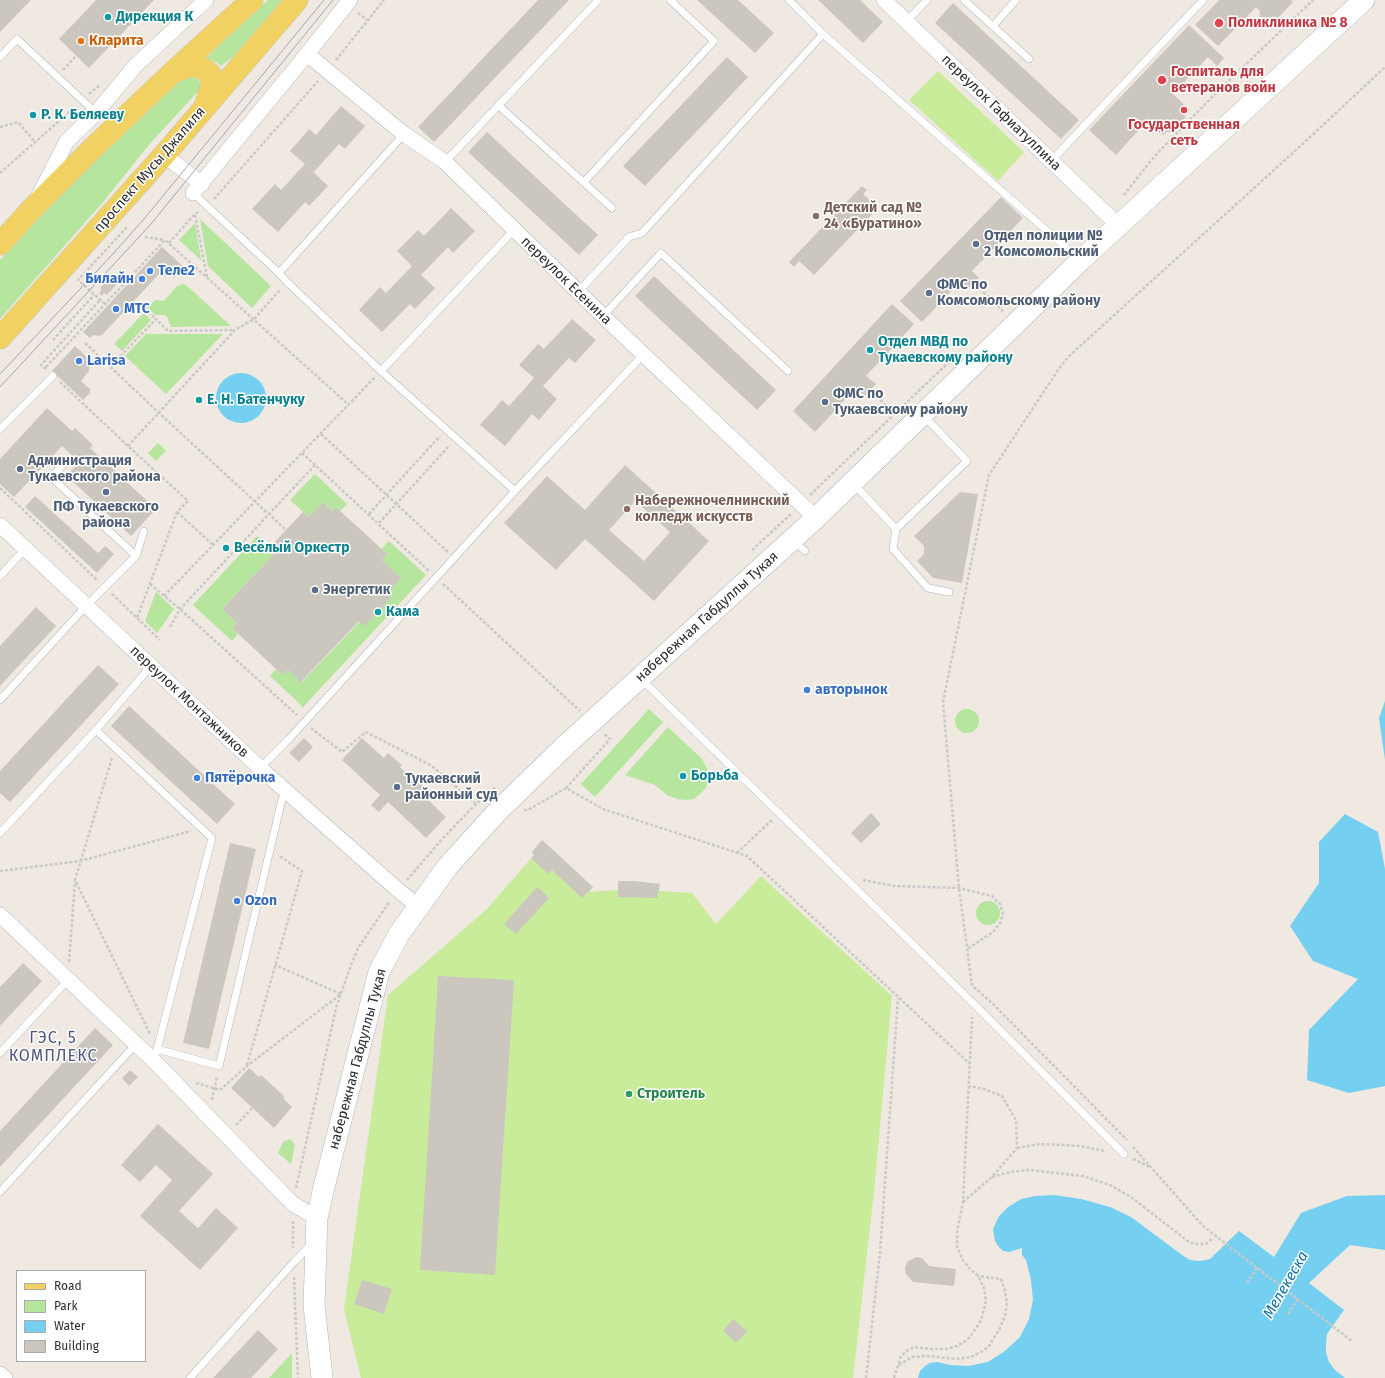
<!DOCTYPE html>
<meta charset="utf-8">
<style>
body{margin:0}
#map{position:relative;width:1385px;height:1378px;overflow:hidden;background:#efe9e1;font-family:"Fira Sans",sans-serif}
canvas{display:block}
.legend{position:absolute;left:16px;top:1270px;width:130px;height:92px;box-sizing:border-box;background:#fff;border:1px solid #ababab;margin:0;padding:5px 7px;list-style:none;font-size:12px;color:#2e2e2e}
.legend li{display:flex;align-items:center;gap:8px;height:20px}
.legend b{width:20px;border:1px solid #ababab}
</style>
<div id="map">
<canvas width="1385" height="1378"></canvas>
<ul class="legend">
<li><b style="height:5px;background:#f2d163"></b>Road</li>
<li><b style="height:11px;background:#b6e59e"></b>Park</li>
<li><b style="height:11px;background:#75cff0"></b>Water</li>
<li><b style="height:11px;background:#cbc7bf"></b>Building</li>
</ul>
</div>
<script>
const ctx = document.querySelector('canvas').getContext('2d');
ctx.lineJoin = 'round';
function paint(path, color) {
  ctx.fillStyle = color;
  ctx.fill(path, 'evenodd');
}
function shape(rows) {
  const path = new Path2D();
  for (const r of rows) {
    if (r.length === 3) {
      path.moveTo(r[0] + r[2], r[1]);
      path.arc(r[0], r[1], r[2], 0, 2 * Math.PI);
      continue;
    }
    path.moveTo(r[0], r[1]);
    for (let i = 2; i < r.length; i += 2) path.lineTo(r[i], r[i + 1]);
  }
  return path;
}
function stroke(path, color, width, dash) {
  ctx.strokeStyle = color;
  ctx.lineWidth = width;
  ctx.lineCap = dash ? 'butt' : 'round';
  ctx.setLineDash(dash || []);
  ctx.stroke(path);
}
function drawText(font, color, halo, rows, align = 'center') {
  ctx.font = font + ' "Fira Sans",sans-serif';
  ctx.lineWidth = 3;
  ctx.setLineDash([]);
  ctx.textBaseline = 'middle';
  ctx.strokeStyle = halo;
  ctx.fillStyle = color;
  for (const [text, x, y, turn = 0] of rows) {
    ctx.save();
    ctx.translate(x, y);
    ctx.rotate((+turn || 0) * Math.PI / 180);
    ctx.textAlign = isNaN(turn) ? turn : align;
    if (halo) ctx.strokeText(text, 0, 0);
    ctx.fillText(text, 0, 0);
    ctx.restore();
  }
}
paint(shape([
 [268,0,284,0,242,50,221,66,217,63,206,58],
 [184,75,194,76,201,83,201,88,148,146,104,201,0,319,0,260,88,167],
 [200,219,271,286,252,308,208,266],
 [195,223,201,260,179,240],
 [183,284,186,285,231,326,171,327,167,317,165,315,155,315,148,308,155,300,164,301,177,286],
 [144,313,151,320,122,351,114,344],
 [146,334,223,334,166,394,125,356],
 [158,443,166,451,156,461,148,453],
 [315,474,347,504,340,511,336,507,332,511,323,502,309,517,290,500],
 [257,536,275,553,222,609,237,623,232,628,238,634,232,641,193,605],
 [389,541,426,575,303,707,270,676,276,669,283,675,288,670,302,682,401,578,382,560,387,554,381,549],
 [156,592,174,609,157,633,145,621],
 [967,721,12],
 [649,709,663,722,595,797,581,784],
 [668,727,702,759,707,769,708,779,706,788,700,794,694,799,686,800,677,799,667,795,655,785,625,775],
 [988,913,12],
 [290,1139,295,1145,291,1164,278,1153,283,1142],
 [292,1353,292,1378,269,1378]
]), '#b6e59e');
paint(shape([
 [938,71,1024,152,998,181,909,100],
 [542,840,593,887,589,892,618,890,618,881,633,881,659,884,659,891,692,893,716,924,761,876,892,996,874,1192,853,1378,361,1378,344,1309,388,995,487,909,534,855,532,852]
]), '#c9ec9a');
paint(shape([
 [241,398,25],
 [1385,701,1385,760,1379,718],
 [1345,814,1378,832,1385,869,1385,1086,1349,1093,1307,1080,1309,1030,1358,979,1313,961,1290,926,1319,883,1319,842],
 [1054,1195,1081,1199,1110,1207,1131,1217,1182,1255,1190,1260,1200,1261,1210,1259,1239,1231,1274,1257,1301,1213,1347,1196,1385,1195,1385,1250,1350,1245,1309,1283,1344,1310,1327,1334,1326,1343,1326,1353,1329,1362,1335,1370,1345,1378,918,1378,920,1371,925,1366,930,1363,937,1362,950,1365,968,1366,988,1362,1005,1351,1020,1337,1029,1319,1033,1300,1031,1280,1026,1260,1022,1255,1022,1248,1009,1252,1003,1251,998,1246,995,1241,993,1229,999,1216,1008,1207,1021,1199,1035,1196]
]), '#75cff0');
paint(shape([
 [0,0,31,0,0,32],
 [96,0,154,0,89,68,59,39],
 [538,0,569,0,434,142,418,127],
 [697,0,738,0,774,33,755,53],
 [818,0,860,0,883,22,863,43],
 [1219,0,1291,0,1293,2,1277,19,1274,16,1269,20,1266,17,1260,17,1260,11,1256,7,1218,46,1195,25],
 [953,3,1079,120,1061,139,935,23],
 [1189,25,1224,58,1217,66,1208,57,1173,94,1190,110,1184,115,1186,117,1170,133,1168,131,1163,135,1161,133,1151,132,1150,124,1147,121,1116,155,1089,130],
 [727,57,748,77,645,186,623,166],
 [341,106,365,126,345,149,339,144,314,172,290,151,309,129,316,135],
 [487,132,598,235,579,255,468,152],
 [305,164,328,186,309,206,305,202,278,232,252,209,275,184,281,190],
 [862,186,867,190,863,194,878,208,814,275,799,261,794,267,789,262],
 [1001,197,1023,218,972,271,979,278,968,289,961,281,922,322,900,301],
 [451,208,475,231,453,253,448,247,421,275,435,288,415,309,410,304,382,332,359,310,380,287,386,293,412,266,397,251,418,230,424,236],
 [162,247,184,267,174,278,168,273,164,277,160,273,102,335,99,336,93,335,90,338,83,332],
 [654,276,776,390,757,410,635,296],
 [110,277,117,284,107,295,104,293,102,296,99,293,102,290,100,288],
 [892,304,914,324,866,376,876,384,865,396,856,388,815,432,793,411],
 [572,319,596,340,575,363,569,358,543,386,557,399,539,420,532,414,505,446,480,425,502,400,509,406,534,378,519,365,538,344,544,349],
 [75,346,90,360,89,371,81,381,90,389,90,393,83,400,52,371],
 [47,408,72,431,75,428,93,445,90,448,156,509,131,536,67,476,79,462,62,446,14,497,0,484,0,459],
 [625,465,709,541,654,601,585,539,556,570,504,523,547,476,585,510],
 [635,501,670,532,644,561,609,530],
 [960,492,978,494,962,583,933,578,917,561,924,554,924,546,914,536],
 [35,496,98,553,105,546,114,554,97,573,25,507],
 [323,502,332,511,336,507,387,554,382,560,401,578,386,594,391,598,365,626,359,621,301,682,288,670,283,675,276,669,232,628,237,623,222,609,275,553,269,548,303,512,309,517],
 [36,607,56,626,0,686,0,646],
 [98,665,119,684,10,802,0,793,0,771],
 [129,706,235,804,217,824,111,726],
 [304,738,313,747,299,762,289,753],
 [362,738,384,758,388,753,402,765,400,767,414,781,416,779,430,792,425,797,446,817,426,838,388,802,379,812,371,805,380,795,342,760],
 [871,813,881,824,861,843,851,833],
 [542,840,593,887,582,898,552,870,548,874,531,858,534,855,532,852],
 [230,843,256,849,209,1049,183,1043],
 [618,881,633,881,660,884,657,898,618,897],
 [537,887,549,898,516,934,504,924],
 [23,963,42,981,0,1026,0,987],
 [438,976,514,980,495,1275,420,1270],
 [95,1028,113,1045,0,1167,0,1131],
 [249,1068,259,1077,261,1075,285,1097,283,1098,292,1107,274,1128,231,1088],
 [130,1070,138,1077,129,1086,122,1078],
 [158,1124,213,1174,179,1211,198,1228,216,1208,238,1228,200,1270,140,1216,172,1180,156,1165,140,1182,121,1165],
 [916,1257,922,1258,929,1266,956,1269,954,1286,913,1282,906,1274,905,1268,907,1262],
 [362,1280,392,1289,384,1314,354,1304],
 [733,1319,747,1331,736,1343,723,1331],
 [258,1330,278,1349,251,1378,213,1378]
]), '#cbc7bf');
const service = shape([
 [789,0,823,34,1079,259],
 [964,0,1029,59],
 [906,22,927,0],
 [993,26,1016,0],
 [0,57,17,39,96,113],
 [498,105,612,208],
 [1051,161,1203,0],
 [445,162,598,0],
 [584,182,714,41,670,0],
 [193,193,279,273,287,282,381,371,515,491],
 [279,273,404,134],
 [578,292,629,237,642,233,823,34],
 [603,316,661,253,788,371],
 [381,371,514,230],
 [0,429,53,376],
 [62,466,51,477,136,556],
 [854,484,896,529,967,461,923,415],
 [896,529,893,549,928,588,949,592],
 [794,541,805,551],
 [0,576,25,549],
 [151,666,96,730,212,838,154,1061],
 [641,679,784,818,973,1003,1124,1154],
 [0,700,86,606,136,556,144,531],
 [260,768,289,739,515,491,643,355],
 [0,833,96,730],
 [157,1049,219,1066,282,799],
 [0,1053,68,980],
 [0,1192,136,1044],
 [190,1378,294,1262,311,1245]
]);
const minor = shape([
 [884,0,1119,226],
 [307,54,404,134,445,162,603,316,816,518],
 [164,155,202,184],
 [193,193,307,54,350,0],
 [38,197,67,141,96,113,136,65,206,0],
 [0,525,260,768,398,890,418,906],
 [0,915,154,1061,293,1204,317,1218],
 [0,1374,5,1378]
]);
const secondary = shape([
 [322,1378,314,1305,317,1218,324,1187,379,972,399,934,448,866,498,811,566,745,816,518,1081,260,1364,0]
]);
const primary = shape([
 [174,72,190,66,201,67,210,74,212,85,205,106],
 [0,244,30,211,95,146,173,72,252,0],
 [0,338,164,155,297,0]
]);
stroke(service, '#b4b7c1', 8);
stroke(minor, '#b4b7c1', 16);
stroke(secondary, '#b4b7c1', 22);
stroke(primary, '#c9c9c9', 23);
stroke(shape([
 [358,13,367,20],
 [336,60,384,0],
 [63,70,76,56],
 [89,94,99,86],
 [0,127,18,122,35,142],
 [0,173,75,107],
 [1124,195,1149,163,1165,145,1216,93,1313,0],
 [214,199,318,81],
 [195,215,207,277],
 [145,237,164,240],
 [169,243,195,214,198,212],
 [976,285,1003,311],
 [105,304,78,280,128,226],
 [141,305,156,319],
 [53,340,94,295],
 [85,343,159,413,286,530],
 [46,367,165,240,349,405],
 [110,367,156,319,168,331,235,330],
 [46,369,41,365,100,300],
 [60,382,128,446,188,501,177,512,137,618],
 [873,393,895,414],
 [321,434,448,552],
 [128,446,235,330,254,319,280,290],
 [302,453,315,465],
 [0,488,98,581],
 [810,495,951,360],
 [177,512,213,545],
 [369,514,440,436],
 [379,523,450,445],
 [752,550,791,514],
 [150,584,180,609,297,715],
 [443,584,580,711],
 [112,594,160,640],
 [164,596,375,377],
 [170,627,180,609,315,465,429,571],
 [311,728,342,752,366,732,432,766,476,804],
 [112,758,75,880,150,1034],
 [566,788,610,739,604,734],
 [524,810,528,810,566,788,603,809,747,856,970,1064],
 [737,853,773,819],
 [0,871,80,861,191,831],
 [407,880,442,839,476,804,496,787],
 [863,880,894,886,959,888,992,896,1000,904,1003,913,1000,923,993,932,967,949],
 [69,962,75,881],
 [972,986,959,888,943,702,989,475,1058,370,1068,357,1307,140,1385,67],
 [974,987,994,1005,1127,1140],
 [247,1065,302,871,278,855],
 [196,1083,220,1090,247,1066,341,994,275,965],
 [212,1100,217,1076],
 [236,1125,252,1108],
 [1133,1147,1203,1226,1353,1342],
 [1017,1148,1039,1144,1080,1146,1105,1151],
 [1133,1159,1150,1167],
 [992,1177,1010,1172,1029,1170,1083,1176,1110,1185,1131,1197,1189,1242,1195,1244,1206,1244,1213,1238],
 [296,1188,336,1008,351,965,358,948,390,901],
 [963,1202,992,1177,1017,1148,1016,1120,1002,1096,984,1089,969,1086],
 [293,1221,293,1248],
 [294,1277,298,1378],
 [1247,1283,1257,1268],
 [1288,1314,1298,1299],
 [899,1365,912,1357,926,1356,957,1359,971,1357,981,1352,989,1346,1000,1328,1005,1316,1007,1303,1005,1291,1001,1279,978,1276],
 [866,1378,880,1253,898,998],
 [894,1378,901,1356,908,1350,915,1347,929,1349,946,1349,957,1346,967,1340,975,1330,981,1320,984,1309,986,1300,984,1288,978,1276,970,1269,962,1259,957,1246,957,1232,963,1202,972,1017]
]), '#c9c9c9', 2.5, [3, 2]);
stroke(service, '#fff', 7);
stroke(minor, '#fff', 15);
stroke(secondary, '#fff', 21);
stroke(primary, '#f2d163', 22);
stroke(shape([
 [0,374,111,256,144,219,324,0],
 [0,387,151,224,333,0]
]), '#a3a6b8', 1);
for (const [x, y, r, color] of [
 [108,17,4,"#0f9aa8"],
 [1219,23,5,"#e0444e"],
 [81,41,4,"#e8710a"],
 [1162,80,5,"#e0444e"],
 [1184,110,4,"#e0444e"],
 [33,115,4,"#0f9aa8"],
 [816,216,4,"#8d6e63"],
 [976,244,4,"#5c6f8a"],
 [150,271,4,"#3f7fe0"],
 [142,279,4,"#3f7fe0"],
 [929,293,4,"#5c6f8a"],
 [116,309,4,"#3f7fe0"],
 [870,350,4,"#0f9aa8"],
 [79,361,4,"#3f7fe0"],
 [199,400,4,"#0f9aa8"],
 [825,402,4,"#5c6f8a"],
 [20,469,4,"#5c6f8a"],
 [106,492,4,"#5c6f8a"],
 [627,509,4,"#8d6e63"],
 [226,548,4,"#0f9aa8"],
 [315,590,4,"#5c6f8a"],
 [378,612,4,"#0f9aa8"],
 [807,690,4,"#3f7fe0"],
 [683,776,4,"#0f9aa8"],
 [197,778,4,"#3f7fe0"],
 [397,787,4,"#5c6f8a"],
 [237,901,4,"#3f7fe0"],
 [629,1094,4,"#2e9e5b"]
]) {
  const dot = new Path2D();
  dot.arc(x, y, r, 0, 2 * Math.PI);
  ctx.fillStyle = color;
  ctx.fill(dot);
  stroke(dot, '#fff', 1.5);
}
drawText('bold 14px', '#0d838f', '#fff', [
 ["Дирекция К",116,17],
 ["Р. К. Беляеву",41,115],
 ["Отдел МВД по",878,342],
 ["Тукаевскому району",878,358],
 ["Е. Н. Батенчуку",207,400],
 ["Весёлый Оркестр",234,548],
 ["Кама",386,612],
 ["Борьба",691,776]
], 'left');
drawText('bold 14px', '#be3a42', '#fff', [
 ["Поликлиника № 8",1228,23],
 ["Госпиталь для",1171,72],
 ["ветеранов войн",1171,88],
 ["Государственная",1184,125,"center"],
 ["сеть",1184,141,"center"]
], 'left');
drawText('bold 14px', '#c56008', '#fff', [
 ["Кларита",89,41]
], 'left');
drawText('14px', '#2e2e2e', '#fff', [
 ["переулок Гафиатуллина",1001,113,44],
 ["проспект Мусы Джалиля",150,170,-49],
 ["переулок Есенина",566,281,44],
 ["набережная Габдуллы Тукая",707,617,-42],
 ["переулок Монтажников",189,702,43],
 ["набережная Габдуллы Тукая",358,1059,-75]
]);
drawText('bold 14px', '#785e54', '#fff', [
 ["Детский сад №",824,208],
 ["24 «Буратино»",824,224],
 ["Набережночелнинский",635,501],
 ["колледж искусств",635,517]
], 'left');
drawText('bold 14px', '#4e5e75', '#fff', [
 ["Отдел полиции №",984,236],
 ["2 Комсомольский",984,252],
 ["ФМС по",937,285],
 ["Комсомольскому району",937,301],
 ["ФМС по",833,394],
 ["Тукаевскому району",833,410],
 ["Администрация",28,461],
 ["Тукаевского района",28,477],
 ["ПФ Тукаевского",106,507,"center"],
 ["района",106,523,"center"],
 ["Энергетик",323,590],
 ["Тукаевский",405,779],
 ["районный суд",405,795]
], 'left');
drawText('bold 14px', '#366cbe', '#fff', [
 ["Теле2",158,271],
 ["Билайн",134,279,"right"],
 ["МТС",124,309],
 ["Larisa",87,361],
 ["авторынок",815,690],
 ["Пятёрочка",205,778],
 ["Ozon",245,901]
], 'left');
drawText('bold 14px', '#27864d', '#fff', [
 ["Строитель",637,1094]
], 'left');
drawText('italic 15px', '#0d6fa3', '#fff', [
 ["Мелекеска",1286,1285,-60]
]);
ctx.letterSpacing = '1px';
drawText('16px', '#4d5680', '#fff', [
 ["ГЭС, 5",53,1039],
 ["КОМПЛЕКС",53,1057]
]);
ctx.letterSpacing = '0px';
</script>
